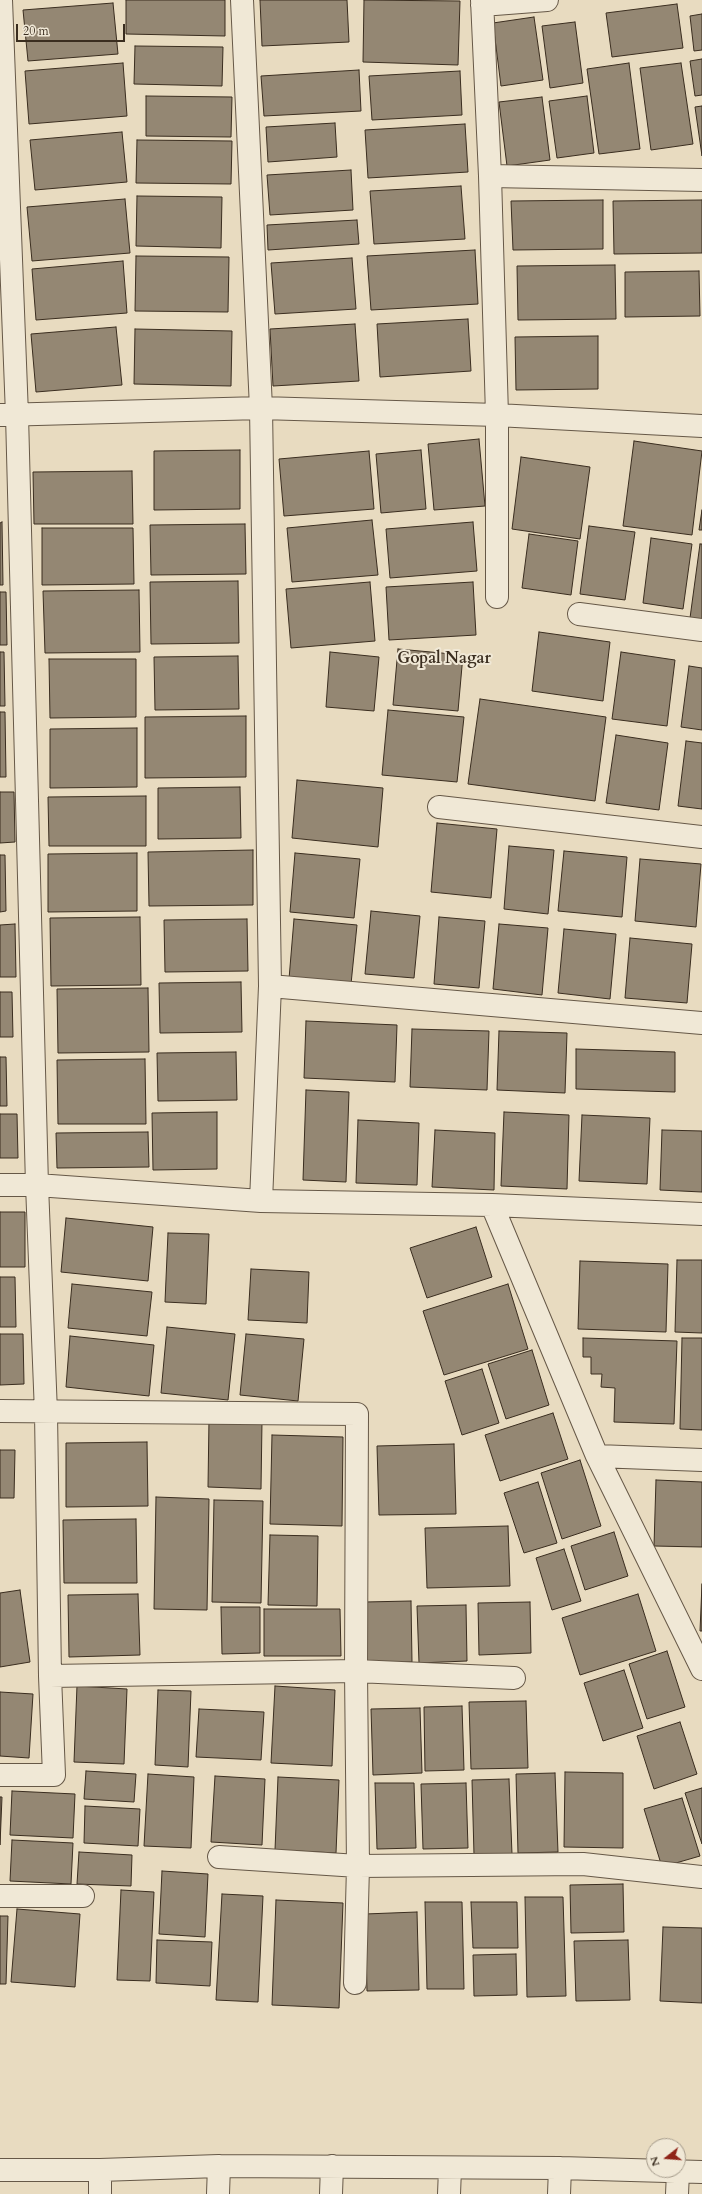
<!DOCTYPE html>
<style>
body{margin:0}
#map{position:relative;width:702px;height:2194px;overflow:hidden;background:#e8dbc0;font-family:Cardo,serif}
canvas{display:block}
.north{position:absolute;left:646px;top:2138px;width:40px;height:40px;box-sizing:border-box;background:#f0e8d6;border:1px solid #a79d8d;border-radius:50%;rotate:253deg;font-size:11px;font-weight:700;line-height:16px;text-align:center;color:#3a2d1f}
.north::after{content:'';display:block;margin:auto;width:14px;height:18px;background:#8f2418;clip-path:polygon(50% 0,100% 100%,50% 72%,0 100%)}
.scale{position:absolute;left:16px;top:24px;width:109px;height:18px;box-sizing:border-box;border:2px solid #3a2d1f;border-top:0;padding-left:5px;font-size:12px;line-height:14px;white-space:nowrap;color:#3a2d1f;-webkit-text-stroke:3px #f0e8d6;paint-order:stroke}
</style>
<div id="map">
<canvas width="702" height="2194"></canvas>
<div class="north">N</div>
<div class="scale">20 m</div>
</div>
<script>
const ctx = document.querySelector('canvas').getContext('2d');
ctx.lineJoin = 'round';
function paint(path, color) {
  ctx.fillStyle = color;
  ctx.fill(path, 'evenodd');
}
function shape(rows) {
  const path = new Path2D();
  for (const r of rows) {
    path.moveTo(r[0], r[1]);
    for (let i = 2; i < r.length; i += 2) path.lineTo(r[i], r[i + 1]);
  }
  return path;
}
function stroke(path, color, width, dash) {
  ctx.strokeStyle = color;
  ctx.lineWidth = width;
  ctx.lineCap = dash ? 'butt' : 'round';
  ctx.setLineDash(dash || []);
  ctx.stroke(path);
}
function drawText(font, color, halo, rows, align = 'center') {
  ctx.font = font + ' Cardo,serif';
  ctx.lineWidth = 4;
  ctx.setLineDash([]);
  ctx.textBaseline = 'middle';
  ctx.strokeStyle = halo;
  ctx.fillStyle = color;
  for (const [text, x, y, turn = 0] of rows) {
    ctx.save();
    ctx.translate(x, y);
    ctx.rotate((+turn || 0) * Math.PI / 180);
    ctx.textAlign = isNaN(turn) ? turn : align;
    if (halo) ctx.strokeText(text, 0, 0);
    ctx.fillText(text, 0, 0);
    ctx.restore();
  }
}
const building = shape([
 [126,0,225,0,225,36,126,34,126,0],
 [260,0,347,0,349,42,262,46,260,0],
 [364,0,460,1,458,65,363,62,364,0],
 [113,3,118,54,28,61,23,10,113,3],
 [677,4,683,48,612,57,606,13,677,4],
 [702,14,702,50,694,51,690,16,702,14],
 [534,17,543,80,501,86,493,23,534,17],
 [575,22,583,83,550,88,542,26,575,22],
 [135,46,223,47,222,86,134,84,135,46],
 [702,59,702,95,695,96,690,61,702,59],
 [123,63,127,116,29,124,25,71,123,63],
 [629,63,640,149,599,154,587,69,629,63],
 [681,63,693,144,651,150,640,68,681,63],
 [359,70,361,111,264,116,261,76,359,70],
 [460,71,462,115,372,120,369,76,460,71],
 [146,96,232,97,231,137,146,136,146,96],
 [587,96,594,153,557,158,549,101,587,96],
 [542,97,550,160,507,166,499,102,542,97],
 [702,106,702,156,695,107,702,106],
 [335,123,337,157,268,162,266,127,335,123],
 [465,124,468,172,368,178,365,130,465,124],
 [122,132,127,182,35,190,30,140,122,132],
 [137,140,232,141,231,184,136,183,137,140],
 [351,170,353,210,270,215,267,175,351,170],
 [461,186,465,239,374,244,370,191,461,186],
 [137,196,222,197,221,248,136,246,137,196],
 [125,199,130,253,32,261,27,207,125,199],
 [603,200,603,249,513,250,511,201,603,200],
 [702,200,702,253,614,254,613,201,702,200],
 [357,220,359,244,268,250,267,225,357,220],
 [475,250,478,304,371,310,367,256,475,250],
 [136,256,229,257,228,312,135,311,136,256],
 [352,258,356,309,275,314,271,263,352,258],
 [123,261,127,313,36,320,32,269,123,261],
 [615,265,616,319,518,320,517,266,615,265],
 [699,271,700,316,625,317,625,272,699,271],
 [468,319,471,371,380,377,377,324,468,319],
 [355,324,359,381,273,386,270,329,355,324],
 [116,327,122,385,36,392,31,334,116,327],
 [135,329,232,331,231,386,134,384,135,329],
 [598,336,598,389,516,390,515,337,598,336],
 [479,439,485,506,434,510,428,444,479,439],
 [634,441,702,451,692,535,623,526,634,441],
 [240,450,240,509,154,510,154,451,240,450],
 [421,450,426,509,381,513,376,454,421,450],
 [369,451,374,509,284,516,279,459,369,451],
 [521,457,590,467,580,539,512,529,521,457],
 [132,471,133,524,34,524,33,472,132,471],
 [702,510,702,530,699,530,702,510],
 [372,520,378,575,292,582,287,528,372,520],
 [2,522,3,585,0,585,0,523,2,522],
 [473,522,477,571,390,578,386,529,473,522],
 [245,524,246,574,151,575,150,525,245,524],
 [589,526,635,532,625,600,580,594,589,526],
 [42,528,133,528,134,584,42,585,42,528],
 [529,534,578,541,571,595,522,588,529,534],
 [651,538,692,544,683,609,643,603,651,538],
 [700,544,702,544,702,620,690,618,700,544],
 [238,581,239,643,151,644,150,582,238,581],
 [370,582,375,641,291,648,286,589,370,582],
 [473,582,476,635,389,640,386,587,473,582],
 [139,590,140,652,45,653,43,591,139,590],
 [0,592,6,592,7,645,0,645,0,592],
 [539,632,610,642,603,701,532,691,539,632],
 [398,649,463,655,458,711,393,705,398,649],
 [0,652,4,652,5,706,0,706,0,652],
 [330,652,379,657,374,711,326,707,330,652],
 [621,652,675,660,667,726,612,719,621,652],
 [238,656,239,709,155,710,154,657,238,656],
 [49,659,136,659,136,717,50,718,49,659],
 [689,666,702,668,702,730,681,727,689,666],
 [480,699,606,717,595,801,468,784,480,699],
 [388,710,464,717,457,782,382,775,388,710],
 [0,712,5,712,6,777,0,777,0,712],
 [246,716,246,777,145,778,145,717,246,716],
 [137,728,137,787,50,788,50,729,137,728],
 [616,735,668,743,659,810,606,803,616,735],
 [686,741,702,743,702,809,678,806,686,741],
 [297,780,383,788,378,847,292,838,297,780],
 [240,787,241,838,158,839,158,788,240,787],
 [0,792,14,792,15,842,0,843,0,792],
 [146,796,146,846,49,846,48,797,146,796],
 [437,823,497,829,491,898,431,892,437,823],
 [509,846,554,850,548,914,504,909,509,846],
 [253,850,253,905,149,906,148,852,253,850],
 [564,851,627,857,622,917,558,911,564,851],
 [137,853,137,911,48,912,48,854,137,853],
 [295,853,360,859,354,918,290,912,295,853],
 [0,855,5,855,6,911,0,912,0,855],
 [640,859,701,864,696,927,635,921,640,859],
 [371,911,420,916,414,978,365,974,371,911],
 [140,917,141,985,51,986,50,918,140,917],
 [439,917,485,921,479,988,434,984,439,917],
 [247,919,248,971,165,972,164,920,247,919],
 [294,919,357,925,351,984,289,979,294,919],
 [15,924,16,977,0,977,0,925,15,924],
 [499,924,548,928,542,995,493,989,499,924],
 [564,929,616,934,610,999,558,993,564,929],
 [630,938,692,944,687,1003,625,998,630,938],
 [241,982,242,1032,160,1033,159,983,241,982],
 [148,988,149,1052,58,1053,57,989,148,988],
 [0,992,12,992,13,1037,0,1037,0,992],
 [306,1021,397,1025,395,1082,304,1078,306,1021],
 [412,1029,489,1031,487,1090,410,1087,412,1029],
 [499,1031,567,1033,565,1093,497,1090,499,1031],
 [576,1049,675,1052,675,1092,576,1089,576,1049],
 [236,1052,237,1100,158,1101,157,1053,236,1052],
 [0,1057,6,1057,7,1106,0,1106,0,1057],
 [145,1059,146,1124,58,1124,57,1060,145,1059],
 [306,1090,349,1092,346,1182,303,1180,306,1090],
 [217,1112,217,1169,153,1170,152,1113,217,1112],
 [504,1112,569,1115,567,1189,501,1186,504,1112],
 [0,1114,17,1114,18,1158,0,1158,0,1114],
 [582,1115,650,1118,647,1184,579,1181,582,1115],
 [358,1120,419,1123,417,1185,356,1183,358,1120],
 [435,1130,495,1133,494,1190,432,1187,435,1130],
 [662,1130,702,1131,702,1192,660,1190,662,1130],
 [148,1132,149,1167,57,1168,56,1133,148,1132],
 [0,1212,25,1212,25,1267,0,1267,0,1212],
 [66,1218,153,1227,148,1281,61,1272,66,1218],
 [476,1227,492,1277,427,1298,410,1248,476,1227],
 [168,1233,209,1234,206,1304,165,1302,168,1233],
 [677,1260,702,1260,702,1333,675,1332,677,1260],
 [580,1261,668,1264,666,1332,578,1329,580,1261],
 [251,1269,309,1272,307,1323,248,1320,251,1269],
 [0,1277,15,1277,16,1327,0,1327,0,1277],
 [72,1284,152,1292,147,1336,68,1328,72,1284],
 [508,1284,528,1349,444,1375,423,1311,508,1284],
 [167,1327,235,1334,228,1400,161,1393,167,1327],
 [0,1334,23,1334,24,1384,0,1385,0,1334],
 [246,1334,304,1339,298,1401,240,1395,246,1334],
 [70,1336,154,1345,149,1396,66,1387,70,1336],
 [583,1338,677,1341,674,1424,614,1422,615,1388,601,1387,602,1374,591,1374,591,1357,583,1357,583,1338],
 [682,1338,702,1338,702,1430,680,1429,682,1338],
 [532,1350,549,1405,506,1419,488,1364,532,1350],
 [482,1369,499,1423,462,1435,445,1381,482,1369],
 [553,1413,568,1459,500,1481,485,1435,553,1413],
 [209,1419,262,1421,261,1489,208,1487,209,1419],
 [272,1435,343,1437,342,1526,270,1524,272,1435],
 [147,1442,148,1506,66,1507,66,1443,147,1442],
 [454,1444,456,1514,379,1515,377,1446,454,1444],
 [0,1450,15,1450,14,1498,0,1498,0,1450],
 [580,1460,601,1526,562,1539,541,1473,580,1460],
 [656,1480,702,1482,702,1547,654,1546,656,1480],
 [538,1482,557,1543,524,1553,504,1493,538,1482],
 [156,1497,209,1499,207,1610,154,1609,156,1497],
 [214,1500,263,1501,261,1603,212,1602,214,1500],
 [136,1519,137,1583,64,1583,63,1520,136,1519],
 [508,1526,510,1586,427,1588,425,1528,508,1526],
 [614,1532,628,1576,585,1590,571,1546,614,1532],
 [270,1535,318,1536,317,1606,268,1605,270,1535],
 [564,1549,581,1601,552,1610,536,1558,564,1549],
 [702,1584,702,1631,700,1631,702,1584],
 [20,1590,30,1662,0,1667,0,1593,20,1590],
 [138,1594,140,1655,69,1657,68,1595,138,1594],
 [638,1594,656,1651,580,1675,562,1618,638,1594],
 [411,1601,412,1662,367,1663,365,1602,411,1601],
 [530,1602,531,1653,479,1655,478,1603,530,1602],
 [466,1605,467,1661,419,1663,417,1606,466,1605],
 [221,1607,260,1607,260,1653,222,1654,221,1607],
 [264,1609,340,1609,341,1656,264,1656,264,1609],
 [667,1651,685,1707,647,1719,629,1664,667,1651],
 [624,1670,643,1728,603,1741,584,1683,624,1670],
 [77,1686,127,1689,124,1764,74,1762,77,1686],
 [275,1686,335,1690,332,1766,271,1763,275,1686],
 [158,1690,191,1691,188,1767,155,1765,158,1690],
 [0,1692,33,1694,29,1758,0,1756,0,1692],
 [526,1701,528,1768,471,1769,469,1702,526,1701],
 [462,1706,464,1770,425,1771,424,1707,462,1706],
 [420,1708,422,1773,373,1775,371,1709,420,1708],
 [199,1709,264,1712,261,1760,196,1757,199,1709],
 [680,1722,697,1774,654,1789,637,1736,680,1722],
 [86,1771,136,1774,134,1802,84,1799,86,1771],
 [565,1772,623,1773,623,1848,564,1847,565,1772],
 [555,1773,558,1852,518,1853,516,1774,555,1773],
 [148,1774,194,1777,191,1848,144,1846,148,1774],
 [215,1776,265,1779,262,1845,211,1842,215,1776],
 [278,1777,339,1780,336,1853,275,1850,278,1777],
 [509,1779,512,1854,474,1855,472,1780,509,1779],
 [375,1783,414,1783,416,1848,377,1849,375,1783],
 [466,1783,468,1848,423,1849,421,1784,466,1783],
 [702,1788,702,1844,685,1793,702,1788],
 [12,1791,75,1794,73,1838,10,1835,12,1791],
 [0,1797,2,1797,0,1845,0,1797],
 [682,1798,700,1856,662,1867,644,1809,682,1798],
 [85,1806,140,1809,138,1846,84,1843,85,1806],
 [12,1840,73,1843,71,1884,10,1881,12,1840],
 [79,1852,132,1855,131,1886,77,1884,79,1852],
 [162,1871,208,1874,205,1937,159,1934,162,1871],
 [623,1884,624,1932,571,1933,570,1885,623,1884],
 [121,1890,154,1892,150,1981,117,1980,121,1890],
 [222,1894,263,1896,258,2002,216,2000,222,1894],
 [525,1897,563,1897,566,1996,527,1997,525,1897],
 [276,1900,343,1903,339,2008,272,2005,276,1900],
 [425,1902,462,1902,464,1989,427,1989,425,1902],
 [471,1902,517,1902,518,1948,473,1948,471,1902],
 [17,1909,80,1914,75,1987,11,1982,17,1909],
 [417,1912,419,1990,367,1991,365,1914,417,1912],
 [0,1916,8,1916,6,1984,0,1984,0,1916],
 [663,1927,702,1928,702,2003,660,2001,663,1927],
 [157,1940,212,1942,210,1986,156,1983,157,1940],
 [628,1940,630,2000,576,2001,574,1941,628,1940],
 [516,1954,517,1995,474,1996,473,1955,516,1954]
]);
paint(building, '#948773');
stroke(building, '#3a2d1f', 1);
const street = shape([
 [242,0,261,408,270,986,261,1201],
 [482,0,490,176,497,415,497,597],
 [482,5,547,0],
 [490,176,702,180],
 [0,415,261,408,497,415,702,426],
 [579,614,702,630],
 [439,807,702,837],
 [270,986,702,1023],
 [0,1185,37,1185,261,1201,492,1205,702,1214],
 [492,1205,597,1456,702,1669],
 [0,1411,357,1414,356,1671,358,1866,355,1983],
 [597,1456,702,1460],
 [50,1676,356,1671,514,1678],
 [0,1775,54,1775,50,1676,46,1413,37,1185,17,415,1,0],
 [219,1857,358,1866,583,1864,702,1877],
 [0,1896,83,1896],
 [0,2170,100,2170,219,2166,560,2168,702,2172],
 [100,2194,100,2170],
 [218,2194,219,2166],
 [331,2194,332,2166],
 [449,2194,450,2169],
 [559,2194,560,2168],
 [677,2194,678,2172]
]);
stroke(street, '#665847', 24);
stroke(street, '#f0e8d6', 22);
drawText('bold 16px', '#3a2d1f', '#f0e8d6', [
 ["Gopal Nagar",444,659]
]);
</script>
